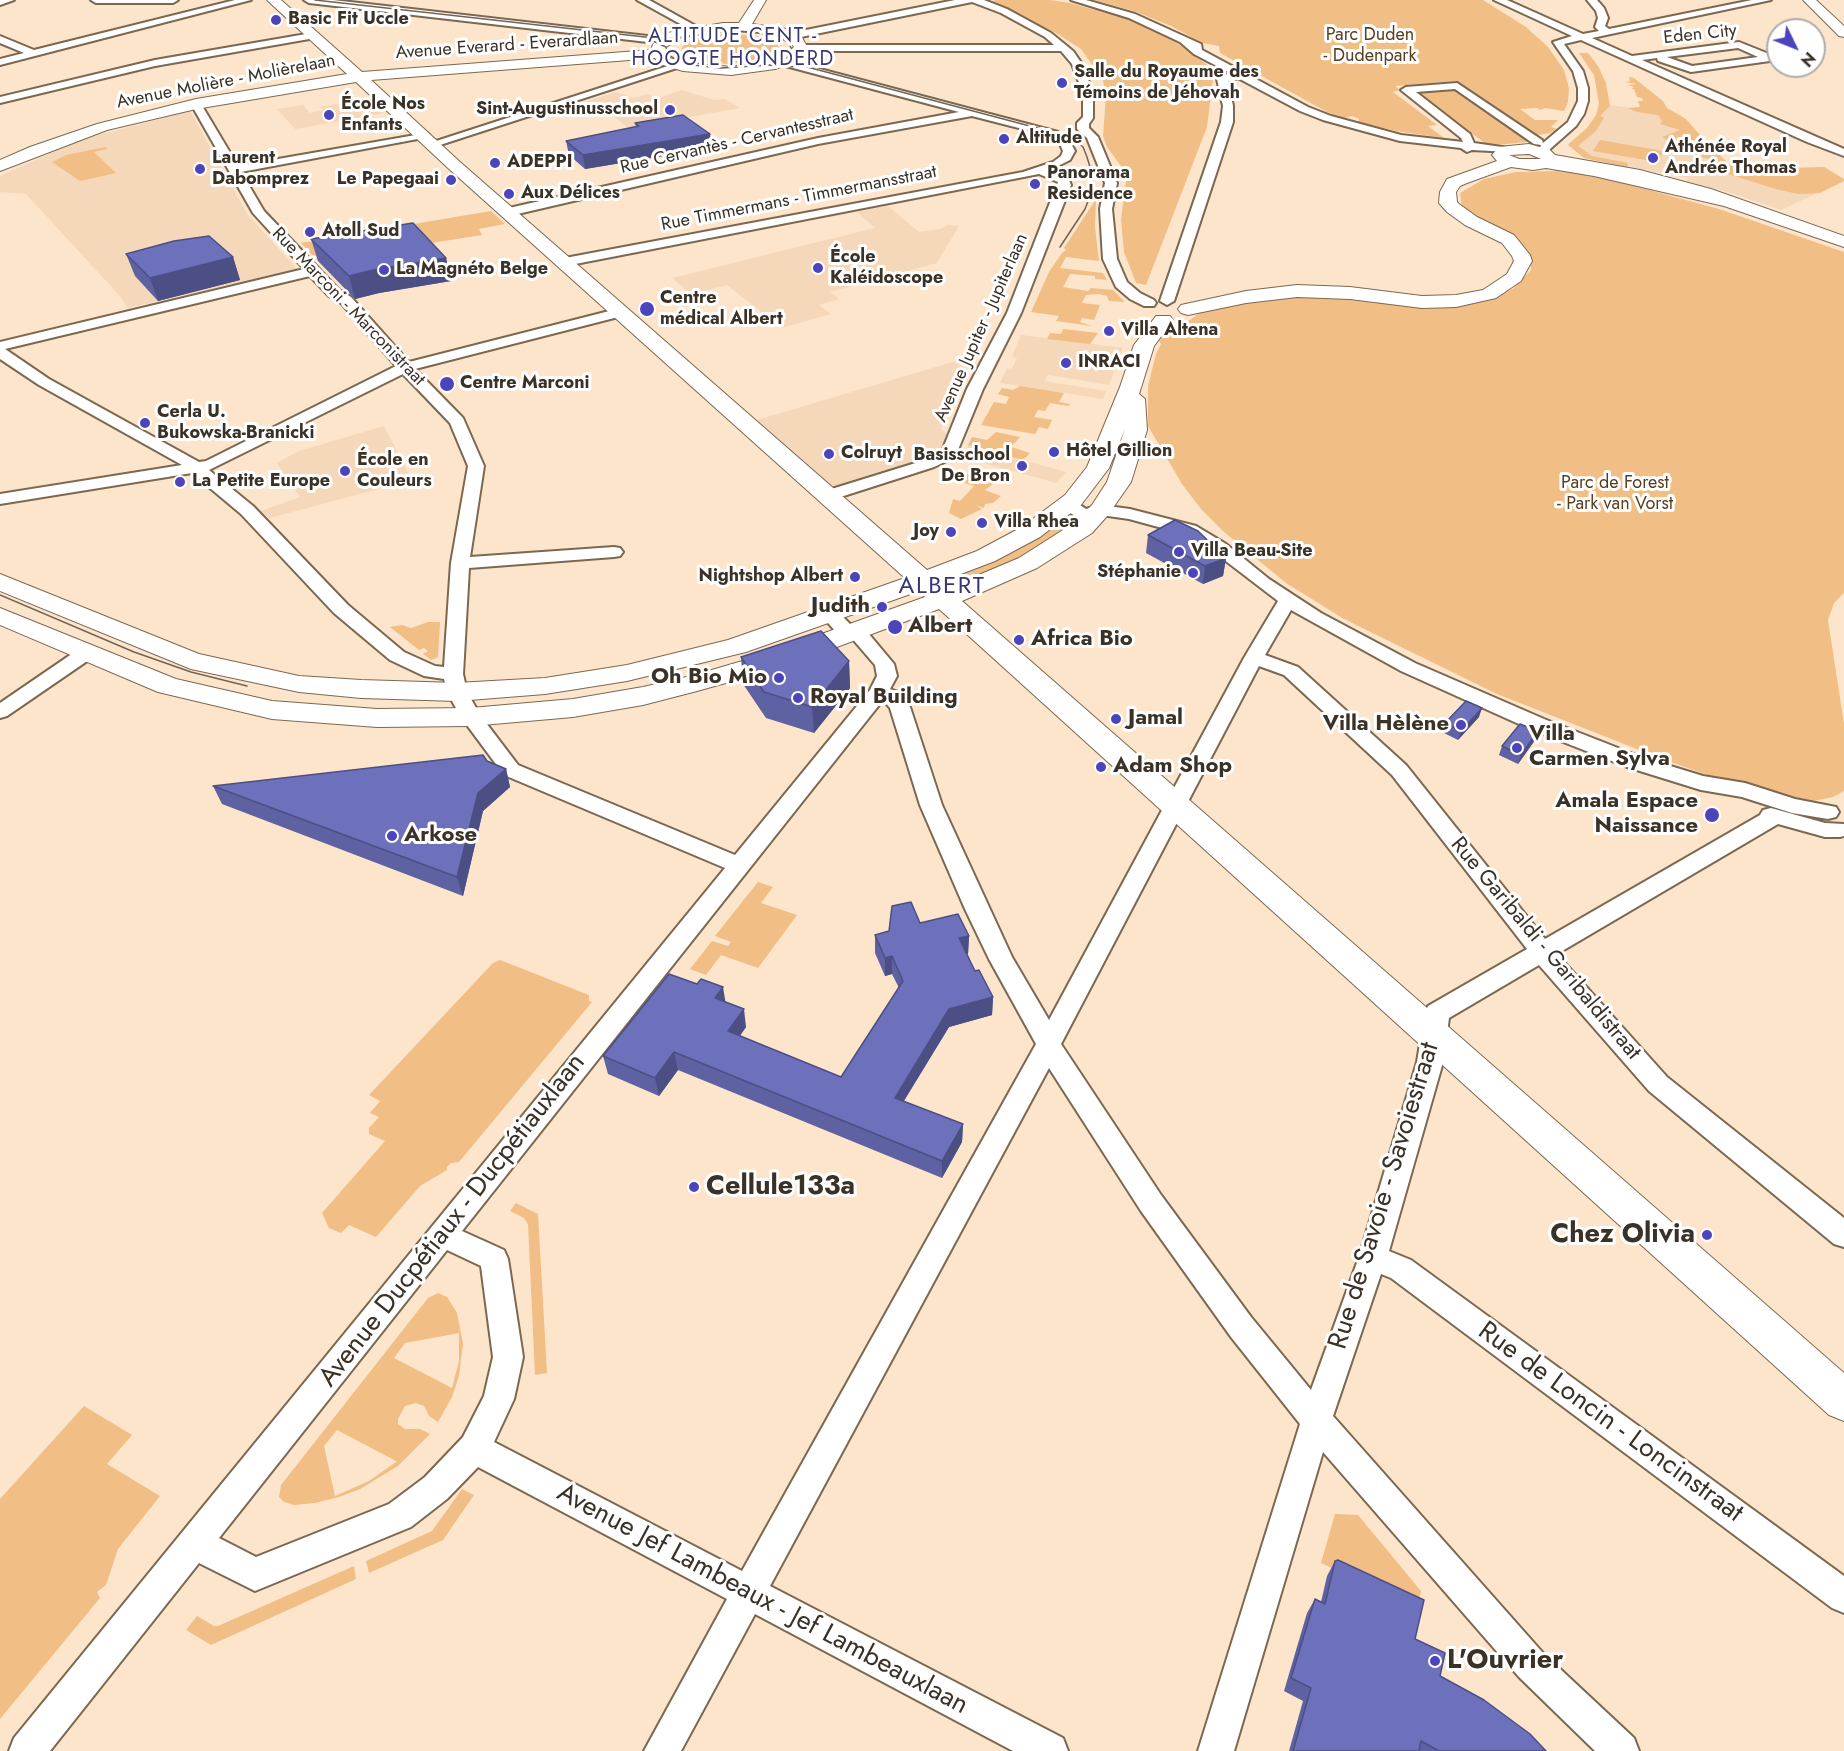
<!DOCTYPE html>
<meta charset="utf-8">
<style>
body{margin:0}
#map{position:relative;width:1844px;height:1751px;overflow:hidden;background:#fce5cb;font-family:Jost,sans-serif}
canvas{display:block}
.north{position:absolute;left:1766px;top:18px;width:60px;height:60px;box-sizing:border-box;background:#fff;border:2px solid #b0ada9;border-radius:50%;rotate:133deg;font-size:16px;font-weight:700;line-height:24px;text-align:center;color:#3a3127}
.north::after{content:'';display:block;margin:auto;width:21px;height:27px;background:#4b44ba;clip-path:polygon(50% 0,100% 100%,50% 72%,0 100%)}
</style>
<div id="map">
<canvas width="1844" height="1751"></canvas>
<div class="north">N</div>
</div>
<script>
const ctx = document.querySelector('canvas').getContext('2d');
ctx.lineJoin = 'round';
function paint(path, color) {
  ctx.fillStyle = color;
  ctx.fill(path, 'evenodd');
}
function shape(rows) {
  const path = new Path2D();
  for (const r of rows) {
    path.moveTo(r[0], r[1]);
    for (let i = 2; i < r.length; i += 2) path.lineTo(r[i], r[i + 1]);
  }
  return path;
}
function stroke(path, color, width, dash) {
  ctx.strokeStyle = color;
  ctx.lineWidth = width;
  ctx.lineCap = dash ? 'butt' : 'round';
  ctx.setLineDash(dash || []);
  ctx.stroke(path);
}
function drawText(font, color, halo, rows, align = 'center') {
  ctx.font = font + ' Jost,sans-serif';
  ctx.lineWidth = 6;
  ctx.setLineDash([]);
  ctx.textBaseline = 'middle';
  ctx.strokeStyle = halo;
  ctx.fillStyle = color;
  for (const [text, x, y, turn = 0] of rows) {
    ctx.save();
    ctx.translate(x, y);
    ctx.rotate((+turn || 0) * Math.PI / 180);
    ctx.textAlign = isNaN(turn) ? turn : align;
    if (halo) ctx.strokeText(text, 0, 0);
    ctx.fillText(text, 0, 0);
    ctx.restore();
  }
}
paint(shape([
 [682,90,714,100,725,99,740,108,628,128,615,117,608,115,615,112,585,102,615,92,634,98,647,94,658,98],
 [368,98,384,113,295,129,277,109,303,105,310,113,323,110,320,107],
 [1599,104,1678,113,1729,164,1745,164,1758,169,1824,167,1844,179,1844,181,1781,210,1724,191,1687,181,1688,178,1584,158,1568,144,1587,128,1596,115],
 [190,111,248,215,297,269,128,308,119,295,26,194,0,192,0,176,80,140],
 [888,206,919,232,940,229,948,225,959,226,937,263,830,292,839,299,819,305,831,314,782,328,727,285,691,294,672,278,875,228,857,212],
 [1021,335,1123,348,1109,385,1048,375,1044,381,1106,391,1103,399,1000,383,1007,368,1012,369,1017,358,1012,357],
 [966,358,962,367,971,367,941,429,950,437,942,452,932,457,838,488,823,482,826,480,757,420],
 [384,426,412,480,270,518,261,511,300,497,277,463,299,451],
 [968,445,1066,472,1056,483,962,457]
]), '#f5d8b9');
paint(shape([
 [996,0,1050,0,1070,3,1132,20,1161,31,1214,70,1207,127,1146,285,1136,283,1124,252,1121,219,1127,174,1107,147,1103,136,1106,96,1103,80,1081,49,1056,33,992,1],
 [1094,0,1483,0,1526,27,1548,47,1564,70,1569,88,1568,102,1564,111,1545,108,1540,110,1537,108,1520,109,1535,120,1558,120,1551,127,1557,129,1550,133,1538,135,1527,132,1456,81,1395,86,1400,90,1393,92,1437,125,1428,126,1444,138,1396,131,1358,122,1359,119,1352,116,1345,118,1327,112,1220,53,1219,46,1202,43,1171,26,1134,11],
 [728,33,767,37,777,42,779,49,773,55,760,60,728,64,697,61,681,52,683,46,691,40],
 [1579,53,1588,53,1598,66,1606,83,1610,106,1600,116,1604,118,1596,131,1578,146,1592,156,1628,163,1627,167,1584,158,1568,145,1587,128,1596,115,1599,104,1594,75],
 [1629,77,1634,78,1663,101,1667,108,1686,119,1706,142,1729,164,1745,164,1758,169,1824,167,1844,179,1844,181,1820,193,1799,194,1779,190,1712,169,1716,160,1699,157,1662,137,1680,130,1660,124,1662,121,1658,115,1637,112,1628,108,1640,107,1638,101,1643,101,1642,98,1637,97,1634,89,1631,89,1634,87,1628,85,1637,84,1625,82,1630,81],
 [1454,89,1522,137,1527,142,1496,145,1485,143,1414,92],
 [1600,140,1663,151,1658,162,1593,151],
 [106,147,107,149,94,152,116,173,80,181,52,162,66,155],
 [1558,171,1594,175,1719,209,1844,252,1844,593,1834,603,1828,620,1844,724,1844,791,1833,797,1813,801,1799,800,1722,780,1665,760,1497,694,1344,619,1286,583,1223,531,1201,509,1182,484,1148,426,1148,386,1156,354,1161,344,1159,341,1170,327,1190,320,1201,312,1280,296,1490,298,1513,289,1531,270,1531,256,1519,241,1484,222,1462,207,1460,193,1484,179,1516,172],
 [1096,199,1095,227,1099,261,1066,257,1060,268,1103,273,1107,280,1095,279,1095,276,1070,274,1063,287,1088,291,1091,288,1113,290,1125,302,1109,301,1107,296,1099,294,1086,295,1082,303,1100,305,1094,320,1082,318,1080,322,1092,326,1056,321,1059,316,1031,312,1049,272,1062,253,1066,250,1064,248],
 [491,211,505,224,479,229,482,235,318,261,301,243],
 [1063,329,1089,332,1098,333,1090,344,1047,339,1050,333,1061,334],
 [1020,386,1064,393,1059,402,1070,404,1069,406,1050,403,1045,411,1038,410,1034,417,1052,420,1048,429,1039,427,1035,434,981,425,994,402,1006,404,1009,397,998,394,1002,388,1013,390],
 [996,432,1020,437,1011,447,1030,453,1023,460,968,445,972,437,987,440],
 [961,472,994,483,985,490,1001,496,993,503,985,504,984,508,976,505,982,509,961,519,949,513,953,499,960,501,974,486,958,481],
 [1072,515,1082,518,1046,547,969,583,961,575,1012,553],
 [428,622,440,622,438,657,431,660,423,654,428,651,424,648,419,650,390,627,402,625,411,628],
 [758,882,773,887,761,903,797,915,758,968,721,955,706,975,690,969,712,941,728,946,731,942,715,936],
 [500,960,589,995,589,1001,592,1002,459,1162,451,1163,447,1167,447,1170,420,1186,376,1237,349,1225,341,1233,329,1228,322,1213,385,1141,369,1134,369,1128,379,1117,370,1113,380,1101,369,1095,493,963],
 [516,1203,538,1214,547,1373,535,1375,528,1224,524,1218,510,1211],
 [438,1293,447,1297,457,1313,463,1344,459,1376,452,1397,438,1422,429,1416,424,1406,416,1403,405,1406,398,1419,398,1424,405,1429,420,1429,430,1434,398,1466,360,1489,339,1497,315,1503,294,1505,284,1502,279,1497,281,1485,428,1298],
 [459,1333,459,1361,452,1388,394,1358,405,1343],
 [337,1430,396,1461,396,1462,369,1481,335,1496,324,1446],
 [84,1406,132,1435,107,1464,160,1496,118,1549,106,1585,97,1592,100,1598,0,1719,0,1499],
 [462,1489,474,1495,443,1540,369,1573,366,1561,432,1531],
 [1335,1514,1358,1515,1421,1591,1417,1609,1321,1563],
 [354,1566,356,1579,211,1645,186,1630,197,1616,214,1626,218,1626]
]), '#f1be85');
const street = shape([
 [0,0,14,0,0,5,0,0],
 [91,0,178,0,173,3,96,3,91,0],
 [235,0,251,0,0,65,0,59,24,53,0,43,0,36,34,50,235,0],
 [304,0,333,0,665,38,670,41,665,44,309,3,304,0],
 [637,0,649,0,703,30,695,32,637,0],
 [955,0,984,0,1007,9,1051,33,1073,51,1082,64,1093,93,1093,118,1089,124,1089,128,1098,137,1117,183,1112,209,1117,259,1127,282,1140,293,1154,300,1156,303,1154,306,1144,306,1130,299,1116,287,1103,259,1100,209,1105,183,1087,138,1077,129,1077,123,1083,117,1083,93,1072,64,1061,51,801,51,796,48,801,45,1054,45,1045,37,1001,13,972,2,791,39,786,36,791,33,955,0],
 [1071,0,1086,0,1135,14,1201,44,1202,50,1308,107,1331,116,1401,135,1463,142,1461,138,1401,90,1406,87,1457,83,1542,140,1543,143,1568,122,1578,101,1578,88,1573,71,1553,42,1572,36,1494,0,1507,0,1583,34,1599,31,1595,27,1598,18,1596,11,1587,0,1597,0,1604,8,1608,18,1605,26,1609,29,1752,0,1771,0,1592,38,1632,56,1739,42,1774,56,1775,58,1770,61,1691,72,1658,61,1657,58,1642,60,1844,149,1844,156,1807,142,1581,40,1564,44,1583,71,1588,88,1588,101,1584,114,1576,126,1550,149,1548,155,1544,156,1538,153,1541,145,1534,144,1455,89,1416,92,1470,134,1474,143,1509,148,1509,152,1472,150,1467,152,1461,148,1400,141,1323,120,1300,111,1238,78,1228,81,1233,106,1233,122,1174,301,1167,305,1160,301,1221,122,1223,106,1217,79,1230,73,1194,54,1180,42,1129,18,1071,0],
 [1738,48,1758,57,1692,66,1667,57,1738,48],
 [312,33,317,36,315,38,155,66,0,103,0,97,155,60,312,33],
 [782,59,1058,132,1069,140,1075,151,1070,160,1050,170,1068,177,1071,185,1021,313,983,389,955,457,934,467,828,501,822,500,820,496,822,492,922,461,942,451,967,389,1007,313,1058,182,1039,174,565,266,558,262,565,258,1023,172,1053,162,1061,156,1063,151,1060,144,1050,136,972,116,818,144,509,216,503,212,509,208,818,138,959,112,778,64,777,62,782,59],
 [674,64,683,66,437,146,433,147,427,144,674,64],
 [196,101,201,104,238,166,427,133,429,135,423,138,241,172,264,211,339,290,351,297,409,362,621,308,628,312,626,315,415,369,463,418,484,466,470,557,614,547,620,548,623,552,620,556,614,557,469,568,463,674,467,692,480,715,518,765,735,855,870,690,877,676,875,665,850,636,837,633,820,614,822,610,836,610,850,624,863,627,894,664,897,676,890,689,898,692,910,707,942,805,1012,957,1049,1020,1244,658,1278,601,1214,552,1184,534,1129,519,1101,515,1086,519,1080,518,1062,509,1060,505,1062,501,1074,501,1086,509,1100,505,1130,509,1196,526,1226,544,1269,579,1321,613,1415,663,1544,719,1641,757,1703,776,1745,783,1795,799,1836,807,1839,812,1836,817,1828,819,1792,813,1742,797,1701,790,1627,767,1530,729,1401,671,1291,610,1265,655,1298,667,1406,765,1545,939,1760,815,1763,810,1771,808,1825,823,1844,824,1844,836,1840,837,1825,837,1778,824,1557,954,1667,1077,1844,1218,1844,1247,1834,1244,1649,1091,1539,965,1449,1018,1443,1062,1389,1251,1411,1260,1844,1576,1844,1613,1832,1608,1391,1278,1381,1274,1333,1416,1543,1653,1634,1738,1639,1751,1595,1751,1519,1677,1323,1452,1234,1751,1198,1751,1300,1424,1231,1337,1141,1211,1049,1068,770,1586,1063,1738,1068,1751,1013,1751,755,1614,681,1751,644,1751,727,1599,478,1467,447,1499,411,1527,255,1591,199,1563,50,1751,9,1751,14,1738,725,868,504,775,461,717,447,692,444,679,424,676,390,660,334,613,241,514,192,473,0,504,0,494,182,465,39,385,0,359,0,342,304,269,253,213,191,104,196,101],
 [310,276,329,296,341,303,396,366,206,461,199,462,49,379,5,349,310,276],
 [403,374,450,423,468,466,451,563,444,667,435,666,404,652,348,605,253,506,209,470,403,374],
 [1259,666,1284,675,1392,775,1527,949,1428,1006,1425,1013,1417,1062,1359,1257,1311,1390,1251,1317,1161,1195,1061,1044,1259,666],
 [883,700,890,708,920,805,965,909,989,959,1036,1044,742,1571,494,1442,514,1399,523,1357,508,1259,504,1250,462,1231,883,700],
 [447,1250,481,1266,493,1357,484,1396,463,1437,425,1477,389,1504,256,1557,219,1538,447,1250],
 [86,647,93,649,96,653,93,657,7,716,0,718,0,703,79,649,86,647]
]);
const secondary = shape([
 [267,0,281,0,362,72,651,50,654,42,671,32,723,23,739,23,754,0,766,0,752,24,786,29,801,36,808,48,796,61,775,69,731,75,683,71,660,64,655,58,371,80,460,162,927,570,977,551,1022,527,1065,495,1087,467,1120,387,1134,345,1156,316,1170,316,1173,320,1154,346,1139,394,1145,399,1147,430,1131,482,1108,515,1092,533,1037,568,962,601,1844,1373,1844,1421,1829,1415,939,609,783,667,697,691,643,705,573,717,471,726,377,727,272,719,158,692,0,625,0,608,176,679,272,701,377,709,471,708,573,699,643,687,691,676,763,655,925,597,919,591,746,652,627,681,545,694,457,701,361,698,299,692,191,669,0,591,0,574,199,654,299,676,361,680,457,683,545,678,627,665,728,640,905,578,448,168,356,82,196,109,107,130,0,171,0,160,30,147,97,124,196,99,347,74,267,0],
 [723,31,759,32,777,35,791,42,794,47,786,55,772,61,731,67,685,63,670,58,665,53,666,47,680,38,723,31],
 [1125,429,1107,482,1092,505,1074,523,1019,558,948,588,940,582,995,561,1040,537,1081,505,1109,468,1125,429],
 [1803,0,1816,0,1844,26,1844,37,1839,36,1803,0],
 [1529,144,1550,150,1555,155,1640,170,1711,189,1844,236,1844,247,1724,206,1594,176,1546,168,1533,170,1511,167,1467,183,1460,186,1456,192,1457,202,1459,204,1477,217,1514,235,1530,255,1532,261,1521,281,1496,298,1456,307,1422,308,1350,299,1297,297,1246,303,1188,315,1181,313,1178,309,1181,305,1246,291,1297,285,1350,287,1422,296,1456,295,1483,290,1507,274,1514,261,1512,256,1502,243,1465,225,1447,212,1439,203,1440,192,1447,179,1497,161,1492,155,1499,147,1529,144],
 [1529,154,1541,159,1519,159,1509,155,1529,154]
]);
stroke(street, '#7c6851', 4);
stroke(secondary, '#7c6851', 2);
paint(street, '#fff');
paint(secondary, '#fff');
stroke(shape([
 [315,0,654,38,675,38,730,30,776,35,789,43,791,48,787,58,796,64,1056,133,1077,142,1083,147,1087,157,1093,177,1092,191,1085,209,1060,247],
 [651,40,666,47,669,55,675,59,692,65,721,68,770,65,797,67],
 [0,595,134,652,191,672,247,686]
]), '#716455', 1.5);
paint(shape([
 [635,123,710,134,711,148,585,169,569,155,566,141,636,127],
 [311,239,446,258,451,281,379,293,355,299,318,261],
 [126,254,233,257,240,280,158,301,135,276],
 [1148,535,1226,558,1223,576,1203,584,1146,553],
 [741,657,849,661,850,688,814,733,766,718,743,684],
 [1479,717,1458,740,1442,732,1445,723],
 [1538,731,1535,740,1518,764,1499,755,1502,746],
 [487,761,506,769,510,787,483,811,463,896,222,804,213,786],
 [920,923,969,936,968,954,967,954,975,971,993,997,992,1015,949,1027,904,1101,963,1124,962,1142,942,1178,678,1070,659,1096,608,1074,603,1056,725,1002,746,1027,740,1036,841,1077,899,988,892,974,885,976,875,953,875,935],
 [1335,1561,1415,1639,1440,1676,1546,1751,1289,1751,1303,1701,1284,1691,1307,1613,1315,1599,1321,1602,1327,1576]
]), '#5e61a2');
paint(shape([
 [710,134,711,148,585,169,583,155],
 [233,257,240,280,158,301,150,278],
 [446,258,451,281,379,293,355,299,349,276,373,270],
 [1226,558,1223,576,1203,584,1205,566],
 [849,661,850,688,814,733,812,707],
 [1482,708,1479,717,1458,740,1461,731],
 [1538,731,1535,740,1518,764,1521,755],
 [506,769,510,787,483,811,463,896,457,877,478,793],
 [969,936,968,954,959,956,959,938],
 [892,956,892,974,885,976,885,958],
 [723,987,726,1005,715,998],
 [993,997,992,1015,949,1027,895,1115,895,1098,949,1009],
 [744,1009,746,1027,730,1049,728,1031],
 [674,1052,678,1070,659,1096,655,1078],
 [963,1124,962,1142,942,1178,942,1161]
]), '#4c4f84');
const building = shape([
 [683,115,710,134,583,155,566,141,639,126,635,123,683,115],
 [413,223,446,258,373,270,349,276,311,239,413,223],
 [209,236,233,257,150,278,126,254,174,241,209,236],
 [1175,520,1198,531,1226,558,1205,566,1148,535,1175,520],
 [821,631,849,661,812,707,764,692,741,657,821,631],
 [1466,701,1482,708,1461,731,1445,723,1466,701],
 [1520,724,1538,731,1521,755,1502,746,1520,724],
 [483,755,487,761,506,769,478,793,457,877,213,786,483,755],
 [911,902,920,923,958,914,969,936,959,938,975,971,979,970,993,997,949,1009,895,1098,963,1124,942,1161,674,1052,655,1078,603,1056,669,974,697,984,701,979,723,987,715,998,744,1009,728,1031,841,1077,903,981,892,956,885,958,875,935,889,931,892,906,911,902],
 [1338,1560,1424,1600,1415,1639,1445,1653,1440,1676,1484,1700,1530,1734,1546,1751,1439,1751,1421,1741,1419,1751,1293,1751,1311,1688,1291,1678,1315,1599,1325,1604,1335,1561,1338,1560]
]);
paint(building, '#6d71bc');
stroke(building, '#4c4f84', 1.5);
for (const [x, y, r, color] of [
 [276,20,6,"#4b44ba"],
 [1062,83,6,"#4b44ba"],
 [670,110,6,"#4b44ba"],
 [329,115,6,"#4b44ba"],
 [1004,139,6,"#4b44ba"],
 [1653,158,6,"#4b44ba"],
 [495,163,6,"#4b44ba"],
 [200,169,6,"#4b44ba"],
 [451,180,6,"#4b44ba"],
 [1035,184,6,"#4b44ba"],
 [509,194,6,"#4b44ba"],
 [310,232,6,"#4b44ba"],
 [818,268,6,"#4b44ba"],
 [384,270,6,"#4b44ba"],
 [647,309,8,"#4b44ba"],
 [1109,331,6,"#4b44ba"],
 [1066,363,6,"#4b44ba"],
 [447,384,8,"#4b44ba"],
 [145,423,6,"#4b44ba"],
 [1054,452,6,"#4b44ba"],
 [829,454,6,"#4b44ba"],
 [1022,466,6,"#4b44ba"],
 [345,471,6,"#4b44ba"],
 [180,482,6,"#4b44ba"],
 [982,523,6,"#4b44ba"],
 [951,532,6,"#4b44ba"],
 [1179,552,6,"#4b44ba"],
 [1193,573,6,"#4b44ba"],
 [855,577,6,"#4b44ba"],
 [882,607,6,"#4b44ba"],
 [895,627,8,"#4b44ba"],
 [1019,640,6,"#4b44ba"],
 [779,678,6,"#4b44ba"],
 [798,698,6,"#4b44ba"],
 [1116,719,6,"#4b44ba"],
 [1461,725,6,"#4b44ba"],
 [1517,748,6,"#4b44ba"],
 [1101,767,6,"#4b44ba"],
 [1712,815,8,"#4b44ba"],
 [392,836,6,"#4b44ba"],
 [694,1187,6,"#4b44ba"],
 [1707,1235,6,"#4b44ba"],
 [1435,1661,6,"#4b44ba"]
]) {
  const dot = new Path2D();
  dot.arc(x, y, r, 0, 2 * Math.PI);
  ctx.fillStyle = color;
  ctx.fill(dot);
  stroke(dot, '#fff', 2);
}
drawText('bold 18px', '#3a3127', '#fff', [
 ["Basic Fit Uccle",288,20],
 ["Salle du Royaume des",1074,73],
 ["Témoins de Jéhovah",1074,94],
 ["École Nos",341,105],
 ["Enfants",341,126],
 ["Sint-Augustinusschool",658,110,"right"],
 ["Altitude",1016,139],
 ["Athénée Royal",1665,148],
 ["Andrée Thomas",1665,169],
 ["Laurent",212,159],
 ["Dabomprez",212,180],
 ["ADEPPI",507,163],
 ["Panorama",1047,174],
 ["Residence",1047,195],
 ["Le Papegaai",439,180,"right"],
 ["Aux Délices",521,194],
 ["Atoll Sud",322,232],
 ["École",830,258],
 ["Kaléidoscope",830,279],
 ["La Magnéto Belge",396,270],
 ["Centre",660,299],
 ["médical Albert",660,320],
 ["Villa Altena",1121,331],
 ["INRACI",1078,363],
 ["Centre Marconi",460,384],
 ["Cerla U.",157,413],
 ["Bukowska-Branicki",157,434],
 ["Hôtel Gillion",1066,452],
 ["Colruyt",841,454],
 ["Basisschool",1010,456,"right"],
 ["De Bron",1010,477,"right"],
 ["École en",357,461],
 ["Couleurs",357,482],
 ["La Petite Europe",192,482],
 ["Villa Rhea",994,523],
 ["Joy",939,532,"right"],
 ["Villa Beau-Site",1191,552],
 ["Stéphanie",1181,573,"right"],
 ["Nightshop Albert",843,577,"right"]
], 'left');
drawText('18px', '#3a3127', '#fff', [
 ["Eden City",1700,35,-6],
 ["Avenue Everard - Everardlaan",507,46,-4],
 ["Avenue Molière - Molièrelaan",226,82,-11],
 ["Rue Cervantès - Cervantesstraat",737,142,-13],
 ["Rue Timmermans - Timmermansstraat",799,199,-11],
 ["Rue Marconi - Marconistraat",348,307,46],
 ["Avenue Jupiter - Jupiterlaan",982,328,-66]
]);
drawText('18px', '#573e1f', '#fff', [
 ["Parc Duden",1370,36],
 ["- Dudenpark",1370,57],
 ["Parc de Forest",1615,484],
 ["- Park van Vorst",1615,505]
]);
ctx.letterSpacing = '1.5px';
drawText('20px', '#363773', '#fff', [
 ["ALTITUDE CENT -",733,37],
 ["HOOGTE HONDERD",733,60]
]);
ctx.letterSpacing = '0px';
drawText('bold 22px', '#3a3127', '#fff', [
 ["Judith",870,607,"right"],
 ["Albert",908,627],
 ["Africa Bio",1031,640],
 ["Oh Bio Mio",767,678,"right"],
 ["Royal Building",810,698],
 ["Jamal",1128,719],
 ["Villa Hèlène",1449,725,"right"],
 ["Villa",1529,735],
 ["Carmen Sylva",1529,760],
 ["Adam Shop",1113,767],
 ["Amala Espace",1698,802,"right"],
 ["Naissance",1698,827,"right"],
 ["Arkose",404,836]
], 'left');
drawText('22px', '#3a3127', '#fff', [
 ["Rue Garibaldi - Garibaldistraat",1545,949,50]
]);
ctx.letterSpacing = '1.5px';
drawText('24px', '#363773', '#fff', [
 ["ALBERT",942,587]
]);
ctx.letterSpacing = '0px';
drawText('bold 27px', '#3a3127', '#fff', [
 ["Cellule133a",706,1187],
 ["Chez Olivia",1695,1235,"right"],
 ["L'Ouvrier",1447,1661]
], 'left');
drawText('27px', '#3a3127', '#fff', [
 ["Rue de Savoie - Savoiestraat",1385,1196,-73],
 ["Avenue Ducpétiaux - Ducpétiauxlaan",453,1221,-52],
 ["Rue de Loncin - Loncinstraat",1610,1423,36],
 ["Avenue Jef Lambeaux - Jef Lambeauxlaan",762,1600,28]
]);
</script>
